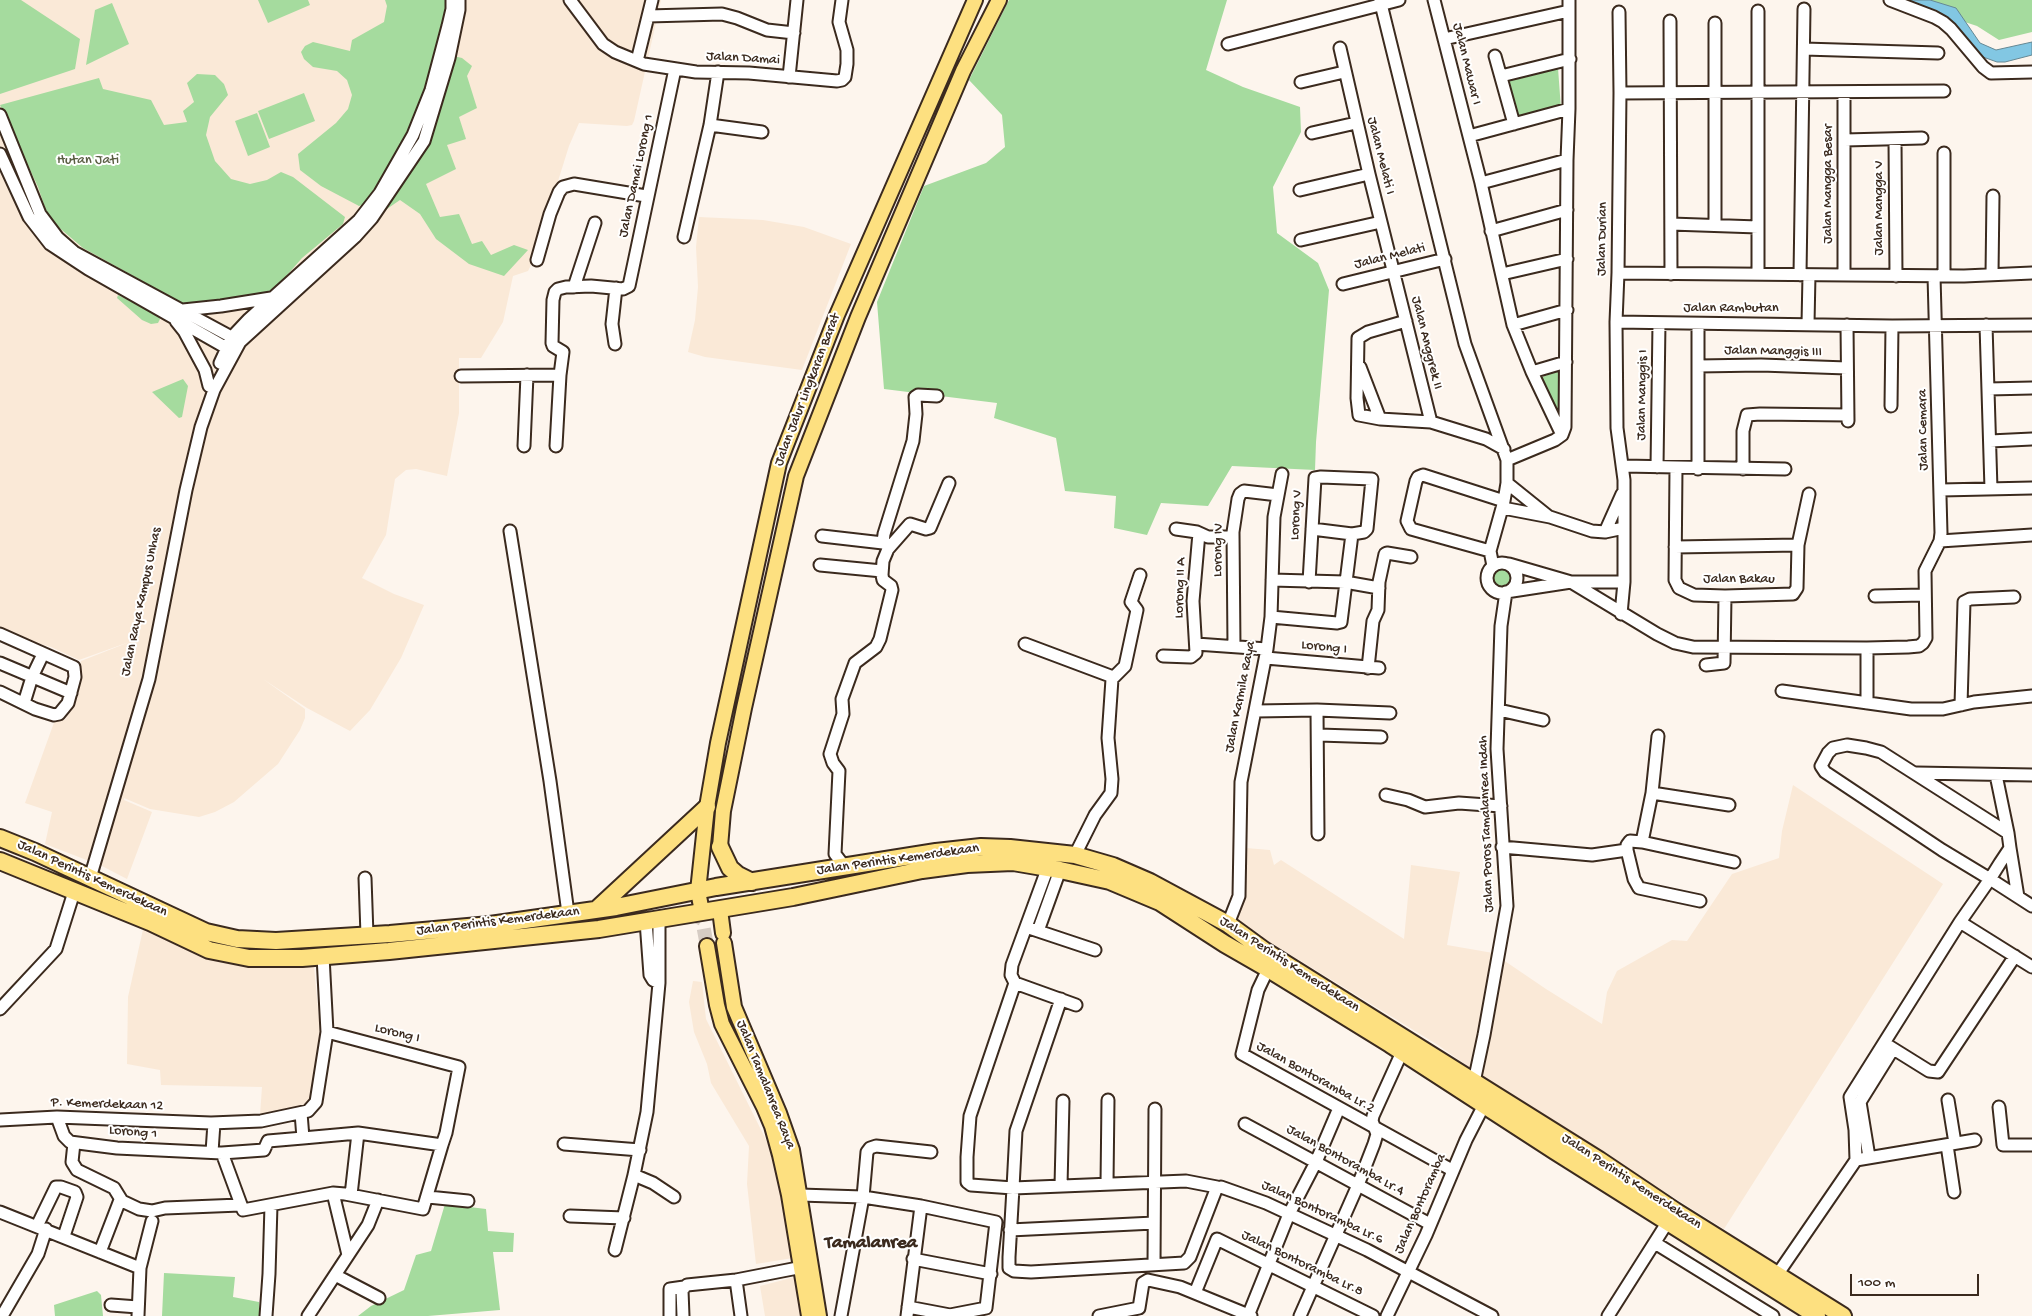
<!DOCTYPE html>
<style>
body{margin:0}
#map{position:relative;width:2032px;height:1316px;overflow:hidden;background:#fdf5ed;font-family:"Gochi Hand",sans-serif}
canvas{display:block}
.scale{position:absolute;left:1850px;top:1274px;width:129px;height:22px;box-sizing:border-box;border:2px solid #3b2a1e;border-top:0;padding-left:6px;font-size:15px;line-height:18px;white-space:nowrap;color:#3b2a1e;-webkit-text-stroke:4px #fff;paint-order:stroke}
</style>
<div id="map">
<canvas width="2032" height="1316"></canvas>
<div class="scale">100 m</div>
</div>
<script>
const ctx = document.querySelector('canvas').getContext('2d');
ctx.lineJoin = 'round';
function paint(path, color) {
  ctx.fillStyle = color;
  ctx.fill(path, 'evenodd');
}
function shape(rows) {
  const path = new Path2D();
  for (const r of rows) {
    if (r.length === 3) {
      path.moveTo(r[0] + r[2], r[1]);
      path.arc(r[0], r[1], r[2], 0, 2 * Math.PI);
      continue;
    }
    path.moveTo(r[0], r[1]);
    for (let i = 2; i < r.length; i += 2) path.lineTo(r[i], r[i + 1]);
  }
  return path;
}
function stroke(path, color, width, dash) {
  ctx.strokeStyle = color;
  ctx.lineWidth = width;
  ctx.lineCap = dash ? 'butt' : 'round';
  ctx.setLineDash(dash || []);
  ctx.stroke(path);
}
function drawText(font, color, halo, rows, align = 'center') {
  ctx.font = font + ' "Gochi Hand",sans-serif';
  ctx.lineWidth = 4;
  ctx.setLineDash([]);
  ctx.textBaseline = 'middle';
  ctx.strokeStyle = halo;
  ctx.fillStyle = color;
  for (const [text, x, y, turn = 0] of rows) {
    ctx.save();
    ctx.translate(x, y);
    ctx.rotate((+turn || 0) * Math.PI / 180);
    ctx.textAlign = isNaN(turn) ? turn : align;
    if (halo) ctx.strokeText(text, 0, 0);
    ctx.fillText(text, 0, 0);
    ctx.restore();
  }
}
paint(shape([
 [0,0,661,0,634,121,632,125,627,126,579,123,569,146,533,261,528,271,513,276,503,322,481,358,459,358,459,413,447,476,416,469,406,470,395,479,386,535,362,578,394,594,424,605,401,658,370,710,350,731,307,708,263,679,305,709,305,718,300,730,278,764,234,802,215,812,199,817,150,809,124,798,124,800,152,812,127,879,102,866,45,844,52,812,25,803,56,717,66,719,81,661,132,641,79,660,51,647,22,639,0,629],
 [699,217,763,220,804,227,851,244,802,370,705,357,688,352,695,320,698,287,696,247],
 [1793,785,1943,884,1724,1229,1497,1087,1438,1045,1237,922,1246,848,1270,850,1274,865,1281,860,1404,939,1411,865,1460,872,1447,945,1493,953,1546,989,1602,1024,1607,992,1617,971,1672,940,1687,941,1732,874,1779,858,1782,831],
 [144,925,206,955,255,967,314,966,320,1031,312,1106,260,1115,262,1087,161,1085,160,1070,127,1064,128,997],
 [693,981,702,982,706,1019,772,1152,793,1258,756,1264,747,1184,749,1146,711,1083,707,1064,694,1032,689,1002],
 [795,1277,801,1316,765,1316,760,1286]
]), '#fae9d7');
paint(shape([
 [0,0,21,0,80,39,75,69,0,94],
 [258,0,308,0,310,5,268,23],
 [385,0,447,0,442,40,420,107,392,165,367,203,359,206,321,186,300,170,298,154,336,123,348,109,352,95,347,80,337,71,313,67,304,59,301,52,305,46,313,42,350,51,352,40,384,22,387,6],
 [1009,0,1227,0,1206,70,1243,87,1300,107,1301,132,1273,187,1277,233,1318,263,1329,290,1316,442,1315,470,1232,466,1208,506,1161,503,1147,535,1114,528,1116,496,1065,491,1056,438,994,418,997,403,884,389,877,302,924,186,986,163,1005,147,1002,115,969,80],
 [1898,0,2032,0,2032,32,1999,40,1977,26],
 [112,3,129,44,86,65,95,10],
 [445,54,462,58,472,66,467,76,477,108,459,117,466,139,447,145,456,169,426,184,440,217,459,214,472,244,482,241,491,255,514,245,528,250,504,276,469,264,436,239,420,214,400,200,381,213],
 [1558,68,1561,109,1518,120,1506,80],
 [197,74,215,75,224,84,228,95,210,117,206,135,215,161,231,179,250,184,267,180,281,172,293,177,345,217,343,224,302,258,281,282,264,295,212,304,182,303,83,248,49,219,38,187,0,105,99,78,103,89,151,100,164,125,187,122,183,111,194,102,187,83],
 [304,93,315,121,269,139,258,111],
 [257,113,270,147,248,156,235,121],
 [118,295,158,315,160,319,158,323,151,324,142,320,117,298],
 [1562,369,1560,425,1540,378],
 [183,379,188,386,182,417,179,418,152,392],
 [1500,578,11],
 [445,1204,486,1209,488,1231,514,1233,513,1252,493,1252,500,1310,428,1316,358,1316,371,1306,404,1290,416,1255,431,1251],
 [164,1273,235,1277,233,1297,259,1302,259,1316,162,1316],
 [97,1291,101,1295,103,1316,55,1316,54,1305]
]), '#a5db9e');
const water = shape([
 [1902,0,1930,0,1956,8,1980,43,1996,50,2032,42,2032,55,2005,62,1997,62,1972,53,1967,42,1902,0]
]);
paint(water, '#82c7e3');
stroke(water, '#668894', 1);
stroke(shape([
 [692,914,702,919,707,946]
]), '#d6ccc4', 14, [14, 7]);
const minor = shape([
 [570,0,603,44,615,52,644,64,696,72,749,73,837,81,842,80,845,77,847,64,847,50,839,22,842,0],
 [1380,0,1465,344,1507,460,1507,483,1504,501,1490,551,1493,566],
 [1434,0,1481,183,1513,325,1532,372,1562,435],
 [1890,0,1934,17,1943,22,1951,29,1983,67,1991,73,2032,72],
 [1758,11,1758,274],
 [1619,12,1620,93,1618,273,1616,322,1617,428,1624,480,1624,582,1621,614],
 [648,16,722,14,737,18,767,30,794,33],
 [1670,21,1671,274],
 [1715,23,1715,225],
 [1444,39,1569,11],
 [1228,44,1399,0],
 [1340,48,1369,174,1431,422],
 [1804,49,1938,53],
 [1495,56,1514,124],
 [637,61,652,0],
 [1501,76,1570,59],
 [789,77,797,0],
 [1301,82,1344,72],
 [1620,93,1944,91],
 [1844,93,1844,275],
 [0,115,40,214,58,238,74,252,237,340],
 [710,125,762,132],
 [1312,133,1356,123],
 [1469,136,1569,109],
 [1845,140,1922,138],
 [1895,140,1896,276],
 [1944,153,1944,275],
 [0,154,29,217,50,244,88,269,232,351],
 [1481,183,1567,160],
 [1300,190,1369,174],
 [1671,224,1758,227],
 [1491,231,1567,210],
 [684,237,710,125,718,72],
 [1301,240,1381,222],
 [537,260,550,214,559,192,563,187,574,184,646,196],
 [1618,273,1964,276,2032,273],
 [1502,274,1567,259],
 [1992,274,1993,196],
 [1800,275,1804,9],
 [1343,284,1445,259],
 [574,287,595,223],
 [183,310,221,306,271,298],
 [176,321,184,331,205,370,209,386],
 [1406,321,1368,332,1358,338,1357,398,1359,415,1380,419,1431,422,1486,439,1504,449],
 [1616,322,1892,326,2032,325],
 [1698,324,1698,469],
 [1808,324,1809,275],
 [1513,325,1567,310],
 [1847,325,1848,421],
 [1986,325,1991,489],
 [615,344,612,324,616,288],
 [220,363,232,337,249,319,359,220,380,193,413,135,431,90,448,26,452,9,452,0],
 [1698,366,1761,365,1847,368],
 [1360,367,1380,419],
 [1532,372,1566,362],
 [461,376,560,375,563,352,553,346,552,343,553,300,555,292,558,289,566,287,591,286,623,289,629,286,675,69],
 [1988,389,2032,388],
 [1891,406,1892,326],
 [1990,441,2032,439],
 [524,446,527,375],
 [556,446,560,375],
 [1507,460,1555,440,1562,435,1565,427,1567,160,1569,109,1569,0],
 [1623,466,1785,469],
 [1657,467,1659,323],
 [1676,468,1675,580,1679,588,1694,595,1725,596,1793,594,1797,588,1798,545,1809,494],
 [1743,469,1743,431,1747,415,1760,414,1848,415],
 [1507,483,1548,516],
 [1941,490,2032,488],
 [1503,508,1550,517,1592,531,1605,532,1624,528],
 [1176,529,1197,532,1208,537,1233,537],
 [510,531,550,781,568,913],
 [1605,532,1622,494],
 [822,536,883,543],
 [1940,541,2032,535],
 [891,545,883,543,884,534,913,441,916,414,915,397,918,395,937,396],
 [1675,547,1798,545],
 [1490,551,1411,529,1407,521,1416,481,1418,477,1423,475,1504,501],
 [1502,578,15],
 [1509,564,1571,582,1624,582],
 [820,565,882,571],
 [1272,580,1345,582,1379,588],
 [1309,582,1315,478,1321,477,1372,479,1367,529,1364,532,1352,534,1312,529],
 [1875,596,1924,595],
 [1271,617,1337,623,1341,622,1352,534],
 [0,634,74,667,75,677,68,703,59,714,54,715,35,709,0,692],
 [1025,644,1113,677],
 [1196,644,1267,649],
 [1234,646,1233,532,1238,499,1240,494,1244,491,1278,495],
 [1163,656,1191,657,1196,653,1193,601,1199,533],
 [1266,658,1379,668],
 [0,663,71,693],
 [1706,665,1724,663,1725,596],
 [1368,668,1373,621,1378,610,1379,582,1385,554,1387,553,1411,557],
 [1782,691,1911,709,1943,709,1974,702,2032,696],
 [24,703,32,677,43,654],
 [1867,703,1867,648],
 [1961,705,1964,602,1970,599,2014,597],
 [1317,710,1318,834],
 [1499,710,1543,720],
 [1256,711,1317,710,1390,713],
 [1319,735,1381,737],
 [1916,773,2032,775],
 [1996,775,2008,833],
 [1652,793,1658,736],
 [1386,795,1408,800,1425,807,1459,803,1501,806],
 [1642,842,1734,862],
 [1502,847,1592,855,1627,850,1627,845,1630,841,1642,842,1652,793,1729,805],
 [2010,848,2018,897],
 [1627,850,1634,879,1639,888,1700,901],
 [1075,855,1095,815,1111,793,1112,779,1108,738,1112,679,1125,666,1137,610,1131,602,1140,575],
 [845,867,835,854,839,771,833,763,830,754,843,714,842,699,855,663,876,647,880,639,892,590,891,586,883,580,882,575,883,561,888,549,910,524,926,529,930,528,949,483],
 [1048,867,1012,965,1011,975,1015,983,970,1116,967,1157,967,1182,971,1185,1013,1188,1186,1181,1217,1187,1190,1257,1184,1263,1031,1272,1014,1271,1009,1268,1009,1257,1013,1188,1016,1131,1061,999],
 [90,878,149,679,186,490,201,427,214,390,240,342,355,237,372,218,424,141,449,58,459,10,459,0],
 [365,878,367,935],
 [646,921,650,975,653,980,659,983],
 [1960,922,2032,967],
 [1228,924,1239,896,1241,782,1267,649,1271,617,1274,517,1282,474],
 [1026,927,1095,950],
 [1038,931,1060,870],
 [1268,969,1258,990,1242,1054,1452,1170],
 [1015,983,1076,1005],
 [0,1009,56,949,74,892],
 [1884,1043,1929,1071,1938,1072,2015,956],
 [1474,1082,1484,1035,1507,906,1497,749,1501,626,1506,592,1571,582,1657,634,1675,643,1693,647,1867,648,1908,647,1919,646,1923,643,1926,638,1925,571,1940,541,1941,533,1934,276],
 [1948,1100,1955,1143],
 [1999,1107,2003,1145,2032,1145],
 [301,1113,303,1138,358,1133,442,1145,446,1133,459,1067,327,1032],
 [57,1117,64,1136,70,1142,117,1148,222,1153,264,1150,268,1141,303,1138],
 [0,1120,57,1117,211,1123,261,1121,308,1111,316,1102,327,1032,323,956],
 [1245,1124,1430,1224],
 [74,1143,72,1162,77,1170,114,1188,122,1201,139,1209,152,1211,165,1208,240,1205],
 [564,1144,640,1150],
 [1947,1145,1954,1192],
 [212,1152,214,1123],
 [222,1153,243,1210,333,1193,345,1194,423,1209,442,1145],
 [1869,1157,1860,1102,1893,1049],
 [1856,1160,1975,1140],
 [634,1175,653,1183,674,1197],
 [1107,1183,1108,1100],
 [1061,1186,1063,1101],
 [1221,1187,1266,1203,1367,1250,1492,1316],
 [333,1193,348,1255],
 [351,1195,358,1133],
 [800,1195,863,1197,921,1206,996,1222,986,1308,950,1315,908,1307],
 [428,1197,468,1201],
 [0,1212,140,1268],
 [570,1216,624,1218],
 [37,1226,56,1187,61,1187,75,1192,77,1197,64,1236],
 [1010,1230,1154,1223],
 [1655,1243,1773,1316],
 [615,1250,634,1175,647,1112,659,983,659,919],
 [100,1252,120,1200],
 [913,1259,991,1274],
 [1154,1264,1155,1109],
 [335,1275,379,1298],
 [1777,1275,1856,1160,1855,1130,1850,1097,1960,922,1990,879,2000,863,2010,848,2008,833,1881,752,1866,748,1847,745,1833,748,1828,753,1821,766,1825,772,1942,850,1990,879,2032,906],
 [736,1280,741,1316],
 [1195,1293,1217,1239,1373,1316],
 [111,1305,138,1307],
 [2,1316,38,1254,46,1229],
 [138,1316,140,1268,152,1221],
 [266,1316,269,1274,271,1205],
 [308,1316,368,1225,378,1200],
 [670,1316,670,1289,684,1287],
 [683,1316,682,1290,687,1285,736,1280,808,1266],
 [841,1316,863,1197,867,1152,870,1148,876,1146,931,1152],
 [907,1316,921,1206],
 [1099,1316,1139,1308,1143,1283,1148,1280,1180,1287,1251,1316],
 [1248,1316,1289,1214,1316,1162,1339,1108],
 [1300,1316,1358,1185,1374,1144,1377,1134,1372,1121,1373,1116,1402,1052],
 [1387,1316,1426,1235,1466,1140,1484,1105],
 [1608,1316,1667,1223]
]);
const major = shape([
 [720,847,723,811,744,708,796,476,858,317,963,71,999,0],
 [720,910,723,933],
 [702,912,698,891,707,807,718,743,779,463,837,315,975,0],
 [724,943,734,1007,779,1113,792,1150,819,1316],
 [707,946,717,1005,722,1024,764,1107,772,1126,780,1155,789,1195,809,1316]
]);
const highway = shape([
 [0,838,35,852,206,932,237,939,276,941,390,934,490,925,616,907,716,887,936,852,981,847,1010,848,1075,855,1113,866,1150,882,1228,924,1265,951,1599,1160,1675,1211,1843,1316],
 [720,847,730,868,738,875,752,882],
 [0,861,150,922,209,950,249,958,302,958,389,951,599,929,793,897,922,870,967,864,1013,862,1060,870,1110,881,1160,902,1225,944,1265,967,1390,1044,1555,1151,1817,1316],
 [597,909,707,807]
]);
stroke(minor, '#3b2a1e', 15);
stroke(major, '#3b2a1e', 18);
stroke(highway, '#3b2a1e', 20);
stroke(minor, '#fff', 11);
stroke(major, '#fde080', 14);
stroke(highway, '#fde080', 16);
drawText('14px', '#3b2a1e', '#fff', [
 ["Jalan Damai",743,59,3],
 ["Jalan Mawar I",1466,64,76],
 ["Jalan Melati I",1380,156,76],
 ["Jalan Damai Lorong 1",637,176,-78],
 ["Jalan Mangga Besar",1829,184,-90],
 ["Jalan Mangga V",1880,208,-90],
 ["Jalan Durian",1603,239,-89],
 ["Jalan Melati",1390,257,-14],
 ["Jalan Rambutan",1731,309],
 ["Jalan Anggrek II",1426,343,76],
 ["Jalan Manggis III",1773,352,1],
 ["Jalan Jalur Lingkaran Barat",808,390,-69],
 ["Jalan Manggis I",1643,395,-89],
 ["Jalan Cemara",1924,430,-91],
 ["Lorong V",1297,515,-87],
 ["Lorong IV",1219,550,-89],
 ["Jalan Bakau",1739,580],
 ["Lorong II A",1181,588,-88],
 ["Jalan Raya Kampus Unhas",142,602,-78],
 ["Lorong I",1324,648,6],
 ["Jalan Karmila Raya",1241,697,-79],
 ["Jalan Poros Tamalanrea Indah",1487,824,-92],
 ["Jalan Perintis Kemerdekaan",898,860,-8],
 ["Jalan Perintis Kemerdekaan",92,879,25],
 ["Jalan Perintis Kemerdekaan",498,922,-7],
 ["Jalan Perintis Kemerdekaan",1289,965,33],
 ["Lorong I",397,1034,14],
 ["Jalan Bontoramba Lr.2",1315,1078,29],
 ["Jalan Tamalanrea Raya",765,1085,68],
 ["P. Kemerdekaan 12",107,1105,2],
 ["Lorong 1",133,1133,5],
 ["Jalan Bontoramba Lr.4",1345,1161,29],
 ["Jalan Perintis Kemerdekaan",1631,1182,33],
 ["Jalan Bontoramba",1421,1204,-66],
 ["Jalan Bontoramba Lr.6",1322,1213,25],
 ["Jalan Bontoramba Lr.8",1302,1264,26]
]);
drawText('14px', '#5b5f44', '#fff', [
 ["Hutan Jati",88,161]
]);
drawText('bold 19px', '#3b2a1e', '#fff', [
 ["Tamalanrea",871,1244]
]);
</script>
